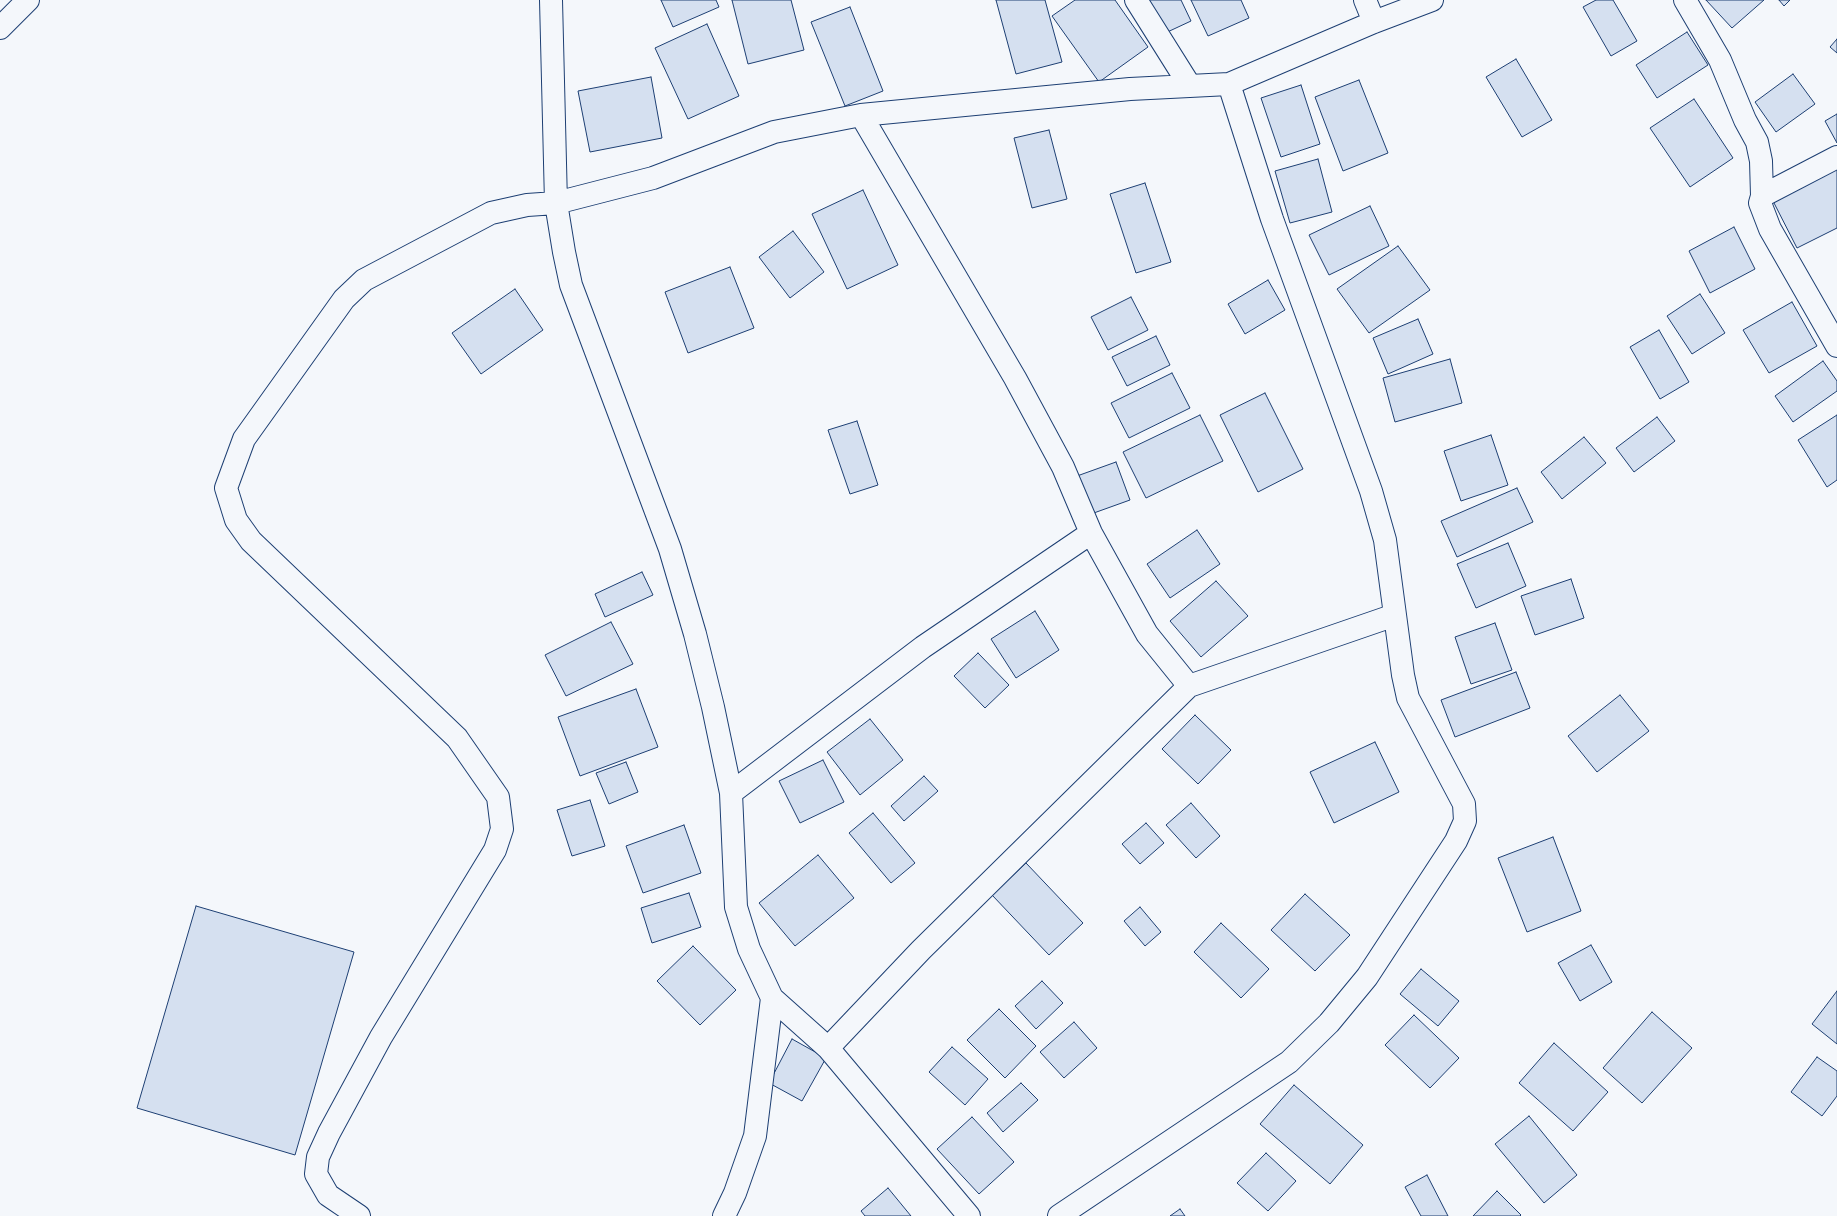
<!DOCTYPE html>
<style>
body{margin:0}
canvas{display:block;background:#f4f7fb}
</style>
<canvas width="1837" height="1216"></canvas>
<script>
const ctx = document.querySelector('canvas').getContext('2d');
ctx.lineJoin = 'round';
function paint(path, color) {
  ctx.fillStyle = color;
  ctx.fill(path, 'evenodd');
}
function shape(rows) {
  const path = new Path2D();
  for (const r of rows) {
    path.moveTo(r[0], r[1]);
    for (let i = 2; i < r.length; i += 2) path.lineTo(r[i], r[i + 1]);
  }
  return path;
}
function stroke(path, color, width, dash) {
  ctx.strokeStyle = color;
  ctx.lineWidth = width;
  ctx.lineCap = dash ? 'butt' : 'round';
  ctx.setLineDash(dash || []);
  ctx.stroke(path);
}
const building = shape([
 [661,0,716,0,719,7,673,27,661,0],
 [732,0,791,0,804,50,748,64,732,0],
 [996,0,1045,0,1062,62,1016,74,996,0],
 [1075,0,1115,0,1148,47,1099,82,1052,16,1075,0],
 [1143,0,1181,0,1191,21,1161,35,1143,0],
 [1191,0,1241,0,1249,18,1208,36,1191,0],
 [1596,0,1613,0,1637,41,1611,56,1583,7,1596,0],
 [1706,0,1764,0,1732,28,1706,0],
 [1779,0,1790,0,1784,6,1779,0],
 [850,7,883,91,845,106,811,22,850,7],
 [707,24,739,96,688,119,655,48,707,24],
 [1687,32,1708,65,1657,98,1636,65,1687,32],
 [1837,39,1837,53,1830,47,1837,39],
 [1516,59,1552,120,1522,137,1486,77,1516,59],
 [1793,74,1815,104,1776,132,1755,102,1793,74],
 [651,77,662,138,590,152,578,91,651,77],
 [1359,80,1388,153,1343,171,1315,97,1359,80],
 [1301,85,1320,144,1281,157,1261,98,1301,85],
 [1694,99,1733,158,1690,187,1650,128,1694,99],
 [1837,114,1837,143,1825,121,1837,114],
 [1049,130,1067,199,1032,208,1014,138,1049,130],
 [1318,159,1332,212,1290,223,1275,171,1318,159],
 [1837,169,1837,228,1797,248,1773,201,1837,169],
 [1145,183,1171,262,1136,273,1110,194,1145,183],
 [863,190,898,265,847,289,812,214,863,190],
 [1370,206,1389,246,1329,275,1309,235,1370,206],
 [1734,227,1755,269,1710,293,1689,251,1734,227],
 [793,231,824,272,790,298,759,257,793,231],
 [1398,246,1430,290,1369,333,1337,289,1398,246],
 [730,267,754,328,688,353,665,292,730,267],
 [1268,280,1285,310,1245,334,1228,304,1268,280],
 [515,289,543,330,481,374,452,333,515,289],
 [1700,294,1725,333,1692,354,1667,316,1700,294],
 [1131,297,1148,330,1108,350,1091,317,1131,297],
 [1792,302,1817,346,1769,373,1743,330,1792,302],
 [1418,319,1433,354,1388,374,1373,338,1418,319],
 [1659,330,1689,382,1660,399,1630,347,1659,330],
 [1156,336,1170,365,1127,386,1112,357,1156,336],
 [1450,359,1462,403,1395,422,1383,378,1450,359],
 [1823,361,1837,381,1837,391,1793,422,1775,396,1823,361],
 [1172,373,1190,408,1129,438,1111,403,1172,373],
 [1265,393,1303,469,1258,492,1220,415,1265,393],
 [1200,415,1223,461,1146,498,1123,452,1200,415],
 [1837,415,1837,480,1827,487,1798,440,1837,415],
 [1657,417,1675,441,1634,472,1616,448,1657,417],
 [857,421,878,485,850,494,828,430,857,421],
 [1491,435,1508,485,1461,501,1444,451,1491,435],
 [1584,437,1606,463,1562,499,1541,472,1584,437],
 [1116,462,1130,500,1091,514,1077,476,1116,462],
 [1517,488,1533,522,1457,557,1441,521,1517,488],
 [1197,530,1220,564,1170,598,1147,564,1197,530],
 [1508,543,1526,586,1476,608,1457,564,1508,543],
 [642,572,653,595,605,617,595,594,642,572],
 [1571,579,1584,618,1535,635,1521,596,1571,579],
 [1216,581,1248,616,1201,657,1170,621,1216,581],
 [1035,611,1059,650,1016,678,991,639,1035,611],
 [611,622,633,664,566,696,545,655,611,622],
 [1495,623,1512,670,1471,684,1455,637,1495,623],
 [978,653,1009,685,985,708,954,676,978,653],
 [1516,672,1530,708,1455,737,1441,700,1516,672],
 [636,689,658,747,580,776,558,717,636,689],
 [1620,695,1649,731,1597,772,1568,736,1620,695],
 [1195,715,1231,750,1198,784,1162,749,1195,715],
 [870,719,903,760,860,795,827,752,870,719],
 [1375,742,1399,792,1334,823,1310,772,1375,742],
 [823,760,844,802,800,823,779,781,823,760],
 [626,762,638,792,609,804,596,773,626,762],
 [924,776,938,791,904,821,891,806,924,776],
 [590,800,605,846,572,856,557,810,590,800],
 [1191,803,1220,836,1196,858,1166,825,1191,803],
 [873,813,915,863,891,883,849,833,873,813],
 [1146,823,1164,843,1140,864,1122,844,1146,823],
 [684,825,701,873,643,893,626,846,684,825],
 [1553,837,1581,911,1527,932,1498,858,1553,837],
 [818,855,854,898,795,946,759,903,818,855],
 [1026,863,1083,923,1049,955,992,895,1026,863],
 [689,893,701,927,652,943,641,908,689,893],
 [1305,894,1350,935,1315,971,1271,930,1305,894],
 [196,906,354,952,295,1155,137,1108,196,906],
 [1140,907,1161,932,1145,946,1124,921,1140,907],
 [1221,923,1269,969,1241,998,1194,952,1221,923],
 [1591,945,1612,982,1580,1001,1558,963,1591,945],
 [693,946,736,990,700,1025,657,981,693,946],
 [1421,969,1459,1001,1438,1026,1400,994,1421,969],
 [1042,981,1063,1003,1036,1029,1015,1006,1042,981],
 [1837,991,1837,1044,1812,1024,1837,991],
 [999,1009,1036,1046,1005,1078,967,1040,999,1009],
 [1652,1012,1692,1048,1642,1103,1603,1068,1652,1012],
 [1414,1015,1459,1058,1430,1088,1385,1045,1414,1015],
 [1074,1022,1097,1048,1064,1078,1040,1052,1074,1022],
 [792,1039,826,1058,802,1101,769,1083,792,1039],
 [1554,1043,1608,1092,1573,1131,1519,1083,1554,1043],
 [952,1047,988,1079,965,1105,929,1072,952,1047],
 [1817,1057,1837,1071,1837,1096,1822,1116,1791,1092,1817,1057],
 [1021,1083,1038,1100,1003,1132,987,1113,1021,1083],
 [1294,1085,1363,1145,1330,1184,1260,1124,1294,1085],
 [1529,1116,1577,1175,1544,1203,1495,1144,1529,1116],
 [972,1117,1014,1162,979,1194,937,1149,972,1117],
 [1266,1153,1296,1181,1268,1211,1237,1183,1266,1153],
 [1427,1175,1448,1216,1421,1216,1405,1187,1427,1175],
 [888,1188,911,1216,865,1216,861,1211,888,1188],
 [1497,1191,1521,1215,1520,1216,1473,1216,1497,1191],
 [1180,1209,1185,1216,1170,1216,1180,1209]
]);
paint(building, '#d5e0f0');
stroke(building, '#1d3f73', 1);
const street = shape([
 [1136,0,1190,86],
 [1365,0,1374,22],
 [1685,0,1720,60,1745,120,1757,142,1761,161,1762,196,1760,203,1770,229,1837,346],
 [0,28,28,0],
 [861,115,1015,378,1063,467,1091,533,1147,634,1189,686,1395,615],
 [1762,196,1837,157],
 [731,793,923,647,1091,533],
 [772,998,828,1048,969,1216],
 [828,1048,921,950,1189,686],
 [359,1216,328,1195,316,1174,318,1157,329,1133,381,1037,495,850,502,829,498,797,457,738,251,541,236,520,226,488,244,439,344,299,364,280,491,213,527,205,556,203,551,0],
 [724,1216,735,1193,755,1136,772,998,749,949,736,907,731,793,713,707,695,634,670,549,571,285,564,252,556,203,653,178,774,132,861,115,1130,89,1229,84,1374,22,1432,0],
 [1059,1216,1289,1062,1329,1023,1367,977,1456,841,1465,821,1464,804,1408,698,1403,675,1385,540,1371,491,1272,219,1229,84]
]);
stroke(street, '#1d3f73', 24);
stroke(street, '#f4f7fb', 22);
</script>
